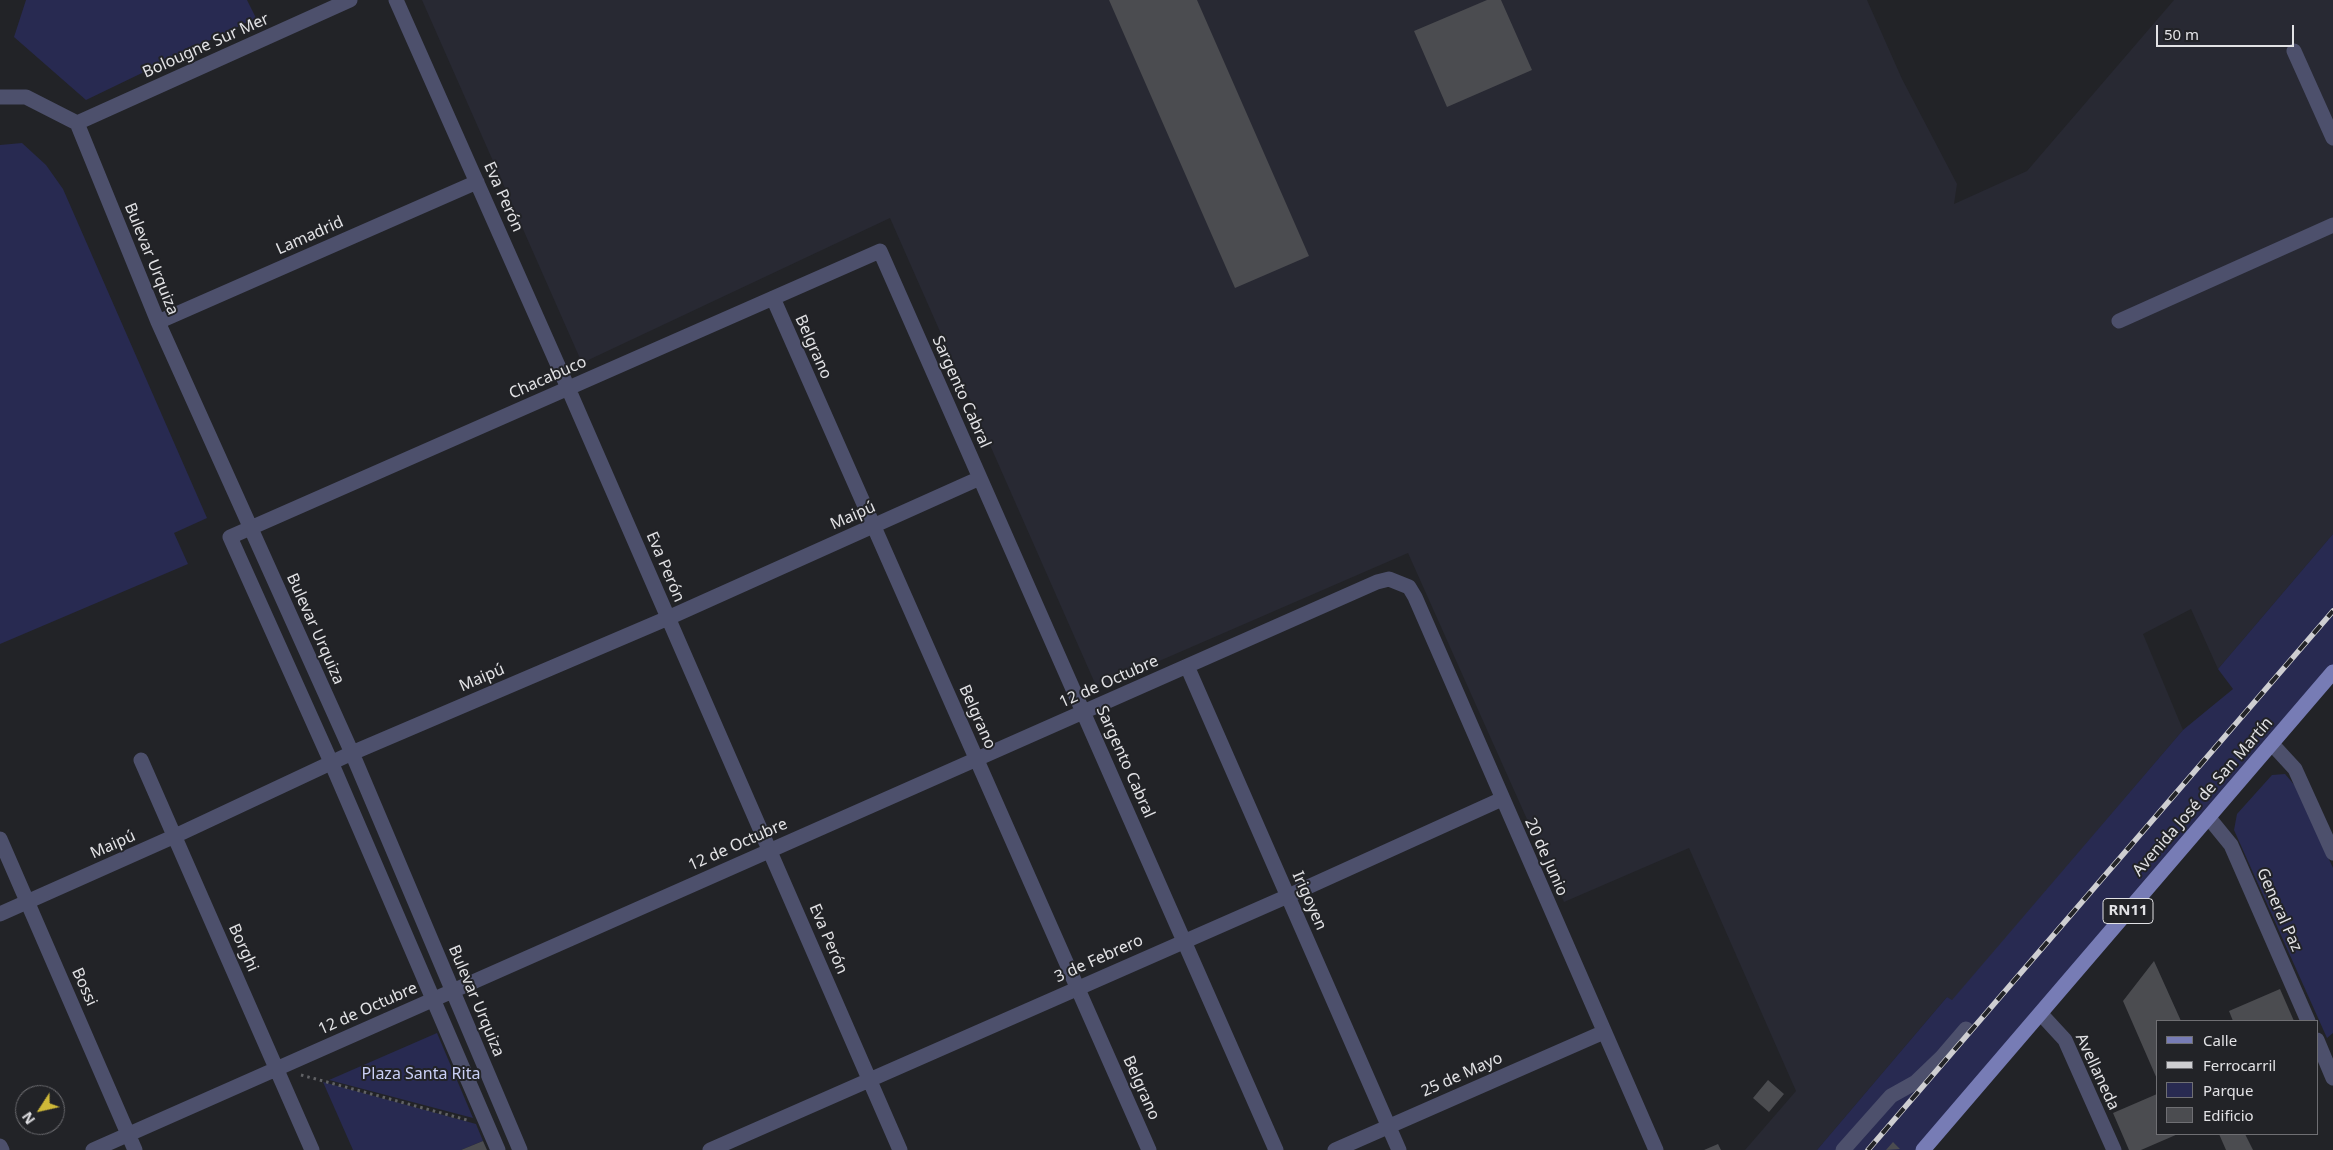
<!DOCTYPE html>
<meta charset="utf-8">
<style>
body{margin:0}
#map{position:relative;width:2333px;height:1150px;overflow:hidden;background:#222327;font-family:"Noto Sans",sans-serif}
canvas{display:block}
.legend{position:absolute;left:2156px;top:1020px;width:162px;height:115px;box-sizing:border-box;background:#222327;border:1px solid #6f6f73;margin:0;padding:6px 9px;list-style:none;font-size:15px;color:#e2e2e5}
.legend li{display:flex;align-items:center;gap:10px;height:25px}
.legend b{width:25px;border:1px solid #6f6f73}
.north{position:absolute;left:15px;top:1085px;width:50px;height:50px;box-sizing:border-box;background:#222327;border:1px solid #6f6f73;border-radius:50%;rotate:235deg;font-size:14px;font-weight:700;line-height:20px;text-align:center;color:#e2e2e5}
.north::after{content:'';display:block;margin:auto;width:18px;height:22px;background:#ceb838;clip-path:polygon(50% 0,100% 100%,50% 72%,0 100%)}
.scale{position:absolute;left:2156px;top:25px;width:138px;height:22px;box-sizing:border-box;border:2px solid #e2e2e5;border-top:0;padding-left:6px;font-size:15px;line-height:18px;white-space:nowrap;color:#e2e2e5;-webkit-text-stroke:4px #222327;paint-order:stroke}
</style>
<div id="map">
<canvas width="2333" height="1150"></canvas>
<ul class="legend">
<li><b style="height:6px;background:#777cb5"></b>Calle</li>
<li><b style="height:6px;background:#ceced1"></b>Ferrocarril</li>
<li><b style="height:14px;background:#282a51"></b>Parque</li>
<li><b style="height:14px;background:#4b4c50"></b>Edificio</li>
</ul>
<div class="north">N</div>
<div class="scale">50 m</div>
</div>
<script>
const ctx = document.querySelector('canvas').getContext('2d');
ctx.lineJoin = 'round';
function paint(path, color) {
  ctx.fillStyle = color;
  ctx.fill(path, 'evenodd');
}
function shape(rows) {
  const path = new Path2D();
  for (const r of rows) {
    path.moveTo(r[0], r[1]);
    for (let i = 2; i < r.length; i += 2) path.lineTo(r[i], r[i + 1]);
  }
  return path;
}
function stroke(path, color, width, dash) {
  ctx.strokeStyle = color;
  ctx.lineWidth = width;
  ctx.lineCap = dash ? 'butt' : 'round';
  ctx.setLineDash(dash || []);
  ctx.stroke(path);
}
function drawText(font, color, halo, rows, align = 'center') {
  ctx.font = font + ' "Noto Sans",sans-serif';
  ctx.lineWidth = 4;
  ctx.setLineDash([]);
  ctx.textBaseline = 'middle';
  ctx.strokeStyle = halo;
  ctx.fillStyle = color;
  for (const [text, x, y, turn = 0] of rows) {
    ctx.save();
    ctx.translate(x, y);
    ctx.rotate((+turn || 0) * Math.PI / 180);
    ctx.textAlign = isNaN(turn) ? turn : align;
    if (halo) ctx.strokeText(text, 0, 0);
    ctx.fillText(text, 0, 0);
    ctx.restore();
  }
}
paint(shape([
 [422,0,1867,0,1902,79,1957,184,1954,204,2027,171,2174,0,2333,0,2333,534,2218,669,2191,609,2143,634,2183,730,1952,1001,1947,997,1817,1150,1745,1150,1796,1091,1689,848,1564,902,1408,553,1097,688,890,218,582,363]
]), '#282933');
paint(shape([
 [26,0,247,0,256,18,86,100,14,37],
 [22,143,46,165,63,189,207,518,174,533,188,564,0,644,0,145],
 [2333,534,2333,672,1923,1150,1817,1150,1947,997,1952,1000,2183,730,2233,689,2218,669],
 [2285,774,2297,788,2333,868,2333,1033,2327,1038,2234,830,2237,814,2272,775],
 [437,1033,473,1118,329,1080],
 [323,1082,476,1124,483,1141,461,1150,353,1150]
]), '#282a51');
paint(shape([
 [1109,0,1197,0,1309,256,1235,288],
 [1487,0,1501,0,1532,70,1447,107,1414,31],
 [2154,961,2181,1021,2157,1021,2157,1079,2123,1001],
 [2280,989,2294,1021,2233,1021,2229,1011],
 [1768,1080,1784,1094,1769,1112,1753,1098],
 [2157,1094,2157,1134,2178,1134,2141,1150,2129,1150,2113,1113],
 [2219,1134,2245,1134,2253,1150,2226,1150],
 [483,1141,487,1150,461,1150],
 [1893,1142,1900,1149,1886,1150],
 [1718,1144,1721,1150,1704,1150]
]), '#4b4c50');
stroke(shape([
 [301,1075,467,1120]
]), '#616265', 3, [2.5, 4]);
stroke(shape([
 [396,0,568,388,900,1150],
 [2294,51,2333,138],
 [0,97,26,97,77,123],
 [77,123,158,322,352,753,520,1150],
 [77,123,350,0],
 [773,298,1149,1150],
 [2119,321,2333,225],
 [158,322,477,182],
 [1187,666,1399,1150],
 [2272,744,2295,769,2333,853],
 [141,760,312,1150],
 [2209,818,2231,845,2308,1021],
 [0,839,135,1150],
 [0,914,175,836,352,753,668,618,980,478],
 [2041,1014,2065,1040,2114,1150],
 [2317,1040,2333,1078],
 [0,1146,2,1150],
 [93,1150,1377,582,1389,579,1409,587,1415,597,1656,1150],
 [498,1150,331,762,230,537,880,251,1276,1150],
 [710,1150,1288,896,1502,799],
 [1335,1150,1604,1032],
 [1843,1150,1891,1096,1916,1082,1942,1057,1966,1029]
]), '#4d506c', 15);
stroke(shape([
 [1923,1150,2333,672]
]), '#777cb5', 15);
const rail = shape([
 [1868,1150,2333,611]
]);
stroke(rail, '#ceced1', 5.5);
stroke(rail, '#222327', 4, [11]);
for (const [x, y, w] of [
 [2128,911,50]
]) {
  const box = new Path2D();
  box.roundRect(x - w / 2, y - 12.5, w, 25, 4);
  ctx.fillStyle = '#222327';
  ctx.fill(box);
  stroke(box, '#e2e2e5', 1);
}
drawText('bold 15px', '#e2e2e5', null, [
 ["RN11",2128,911]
]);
drawText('16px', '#e2e2e5', '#222327', [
 ["Bolougne Sur Mer",206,46,-24],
 ["Eva Perón",503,197,66],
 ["Lamadrid",310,236,-24],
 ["Bulevar Urquiza",151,259,68],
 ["Belgrano",813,347,66],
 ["Chacabuco",548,378,-24],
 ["Sargento Cabral",961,392,66],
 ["Maipú",853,516,-24],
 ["Eva Perón",665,567,67],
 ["Bulevar Urquiza",315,629,66],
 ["Maipú",482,678,-23],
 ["12 de Octubre",1109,682,-24],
 ["Belgrano",977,717,66],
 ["Sargento Cabral",1125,762,66],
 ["Avenida José de San Martín",2203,797,-49],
 ["Maipú",113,845,-24],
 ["12 de Octubre",738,845,-24],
 ["20 de Junio",1546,857,66],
 ["Irigoyen",1309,901,66],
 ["General Paz",2279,910,66],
 ["Eva Perón",828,939,67],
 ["Borghi",243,948,66],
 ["3 de Febrero",1099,959,-24],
 ["Bossi",84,987,66],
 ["Bulevar Urquiza",476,1001,67],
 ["12 de Octubre",368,1009,-24],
 ["Avellaneda",2097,1072,65],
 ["25 de Mayo",1462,1075,-24],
 ["Belgrano",1141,1088,66]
]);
drawText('16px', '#cacff5', '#222327', [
 ["Plaza Santa Rita",421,1074]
]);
</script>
